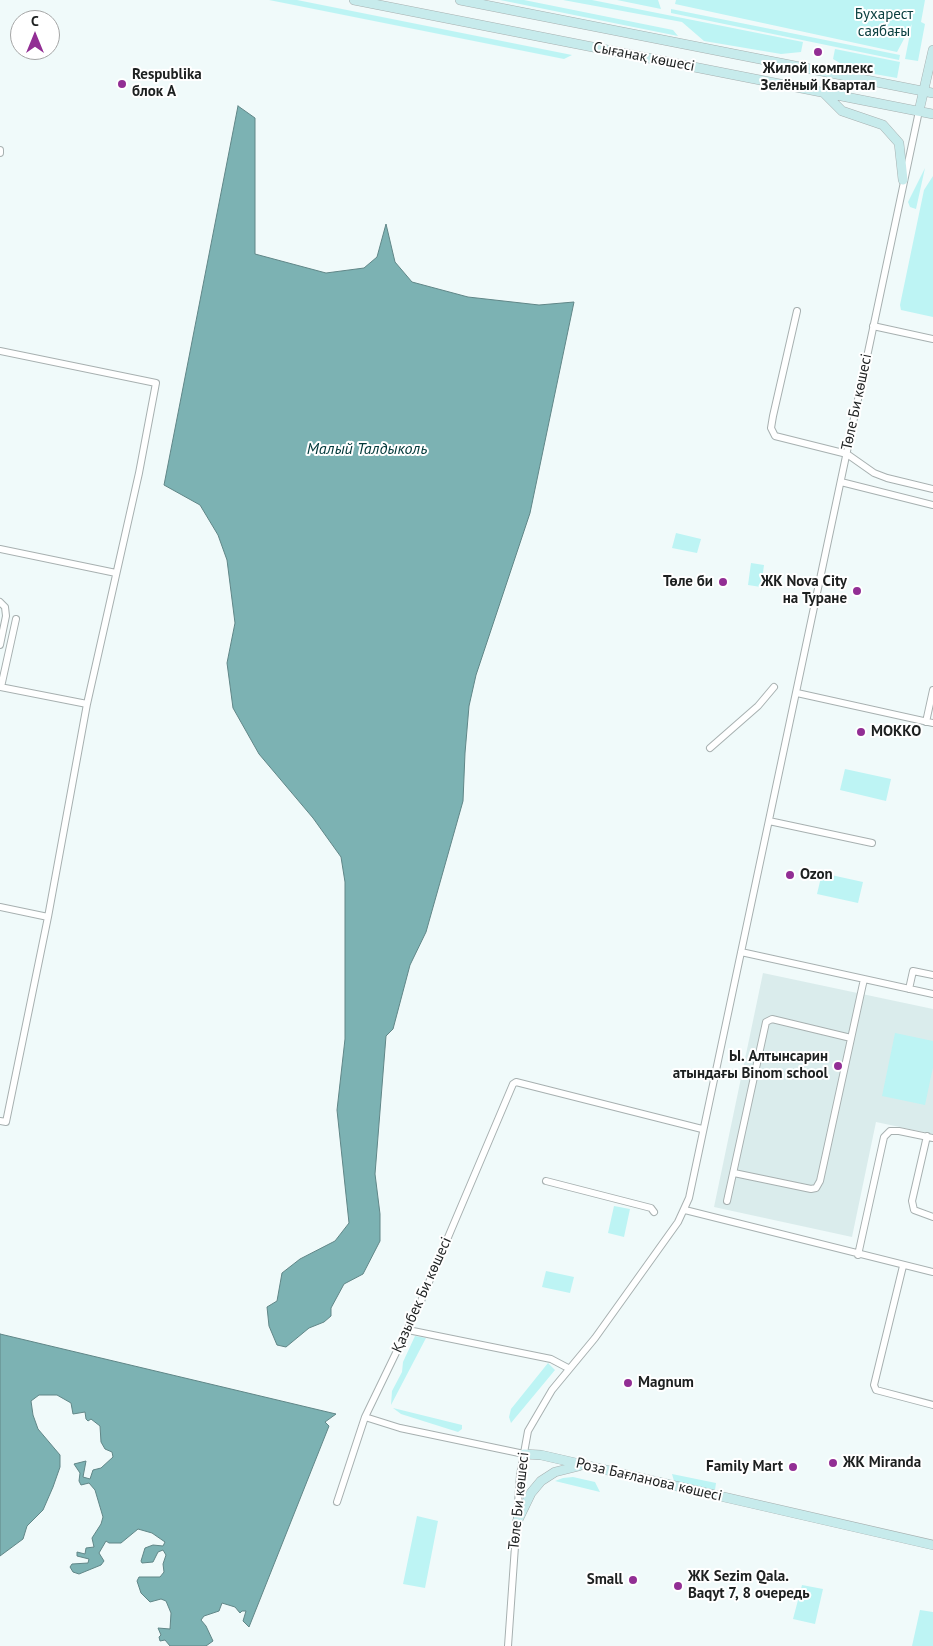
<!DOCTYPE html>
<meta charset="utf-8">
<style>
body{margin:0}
#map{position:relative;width:933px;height:1646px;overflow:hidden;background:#f0fafa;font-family:"PT Sans",sans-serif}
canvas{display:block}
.north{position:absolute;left:10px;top:10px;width:50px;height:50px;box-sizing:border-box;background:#fff;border:1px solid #a5a6a6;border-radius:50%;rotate:0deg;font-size:14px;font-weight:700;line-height:20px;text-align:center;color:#1d2020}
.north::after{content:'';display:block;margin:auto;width:18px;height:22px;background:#922e94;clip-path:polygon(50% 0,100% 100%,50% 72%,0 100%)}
</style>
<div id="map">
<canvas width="933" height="1646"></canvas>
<div class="north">С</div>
</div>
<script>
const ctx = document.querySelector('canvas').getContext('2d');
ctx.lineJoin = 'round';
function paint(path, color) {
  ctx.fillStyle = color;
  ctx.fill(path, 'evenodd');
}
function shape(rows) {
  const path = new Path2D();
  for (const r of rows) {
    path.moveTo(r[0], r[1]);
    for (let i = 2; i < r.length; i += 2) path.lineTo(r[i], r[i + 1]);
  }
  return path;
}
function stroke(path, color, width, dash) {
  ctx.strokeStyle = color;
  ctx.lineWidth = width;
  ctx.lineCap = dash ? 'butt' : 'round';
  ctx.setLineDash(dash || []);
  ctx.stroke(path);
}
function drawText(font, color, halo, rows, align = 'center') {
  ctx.font = font + ' "PT Sans",sans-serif';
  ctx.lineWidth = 4;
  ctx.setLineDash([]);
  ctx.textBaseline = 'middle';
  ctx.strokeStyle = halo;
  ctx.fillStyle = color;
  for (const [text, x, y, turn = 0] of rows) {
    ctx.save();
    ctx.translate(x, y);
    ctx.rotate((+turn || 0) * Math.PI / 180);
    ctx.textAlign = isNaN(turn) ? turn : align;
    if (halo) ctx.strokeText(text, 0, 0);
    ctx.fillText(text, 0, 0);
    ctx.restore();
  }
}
paint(shape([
 [763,973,933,1009,933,1134,876,1122,852,1237,714,1207]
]), '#daecec');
paint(shape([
 [269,0,297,0,572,55,564,59],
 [500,0,524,0,673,30,678,36],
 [563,0,592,0,803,42,801,52,781,54,704,41,682,22],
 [617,0,658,0,661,9],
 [676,0,925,0,921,22,925,24,918,61,905,59,912,24,897,52,675,4],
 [671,9,900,55,899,60,671,13],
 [835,49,900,62,897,78,852,70,833,59],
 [925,168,916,209,910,207,908,202],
 [933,176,933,317,901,310,900,305,924,190],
 [676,533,701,539,697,553,672,548],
 [751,563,764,565,761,587,748,585],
 [845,769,891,779,886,801,840,790],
 [822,873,863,882,858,903,817,894],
 [895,1033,933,1041,933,1067,925,1105,882,1096],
 [614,1206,630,1209,624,1237,608,1233],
 [546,1271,574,1277,570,1293,542,1287],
 [415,1336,426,1338,391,1405,392,1391,402,1372,403,1362],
 [548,1363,555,1370,511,1423,509,1417,511,1409],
 [393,1408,462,1425,462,1429,458,1432,401,1414],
 [672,1474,716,1483,715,1490,674,1481],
 [573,1477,595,1482,600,1492,555,1481,563,1478],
 [417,1516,438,1521,425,1588,403,1584],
 [802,1585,823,1589,815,1624,793,1619],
 [920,1610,933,1612,933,1646,912,1646]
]), '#bdf4f4');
const water = shape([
 [238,106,255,118,255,254,326,273,364,268,377,257,386,224,395,262,412,282,468,297,539,305,574,302,530,513,476,675,469,706,465,753,463,801,426,932,410,965,393,1029,386,1036,375,1174,380,1214,380,1241,363,1274,344,1284,331,1308,331,1316,324,1322,309,1328,286,1347,277,1345,269,1326,267,1307,277,1301,282,1273,300,1259,335,1241,349,1223,337,1110,345,1039,345,882,341,857,313,818,259,754,233,708,227,663,235,623,227,560,218,535,200,505,164,485,238,106],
 [0,1334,336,1414,325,1422,329,1426,249,1627,243,1621,246,1611,242,1611,240,1613,235,1607,222,1603,219,1611,204,1616,201,1620,206,1626,213,1641,206,1646,170,1646,165,1640,160,1641,159,1637,161,1635,158,1628,170,1629,171,1613,166,1601,161,1599,150,1602,141,1593,137,1581,139,1577,160,1577,164,1572,163,1564,166,1555,163,1550,158,1552,153,1562,142,1563,141,1561,145,1548,153,1545,163,1546,165,1542,152,1533,138,1529,121,1543,109,1543,106,1541,99,1553,104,1561,101,1565,79,1574,73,1572,70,1567,72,1564,88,1563,89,1559,77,1556,77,1552,85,1554,86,1548,94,1547,92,1538,101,1524,103,1517,95,1490,89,1483,81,1485,79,1481,80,1473,74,1464,86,1461,83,1477,90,1479,93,1470,101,1468,113,1457,112,1452,105,1449,101,1442,100,1426,91,1419,88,1421,86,1419,85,1412,73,1414,71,1403,57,1395,39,1395,31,1401,33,1415,38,1429,60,1455,60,1467,53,1487,43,1510,27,1526,23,1539,0,1556,0,1334]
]);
paint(water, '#7cb2b3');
stroke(water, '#608687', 1);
const street = shape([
 [0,150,0,153],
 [797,311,773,416,771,428,775,436,847,454,874,473,887,478,933,489],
 [873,326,933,339],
 [0,351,156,383,139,473,87,704],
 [841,482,933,505],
 [0,549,116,573],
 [0,602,5,607,6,616,0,645],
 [0,687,87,704,48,917,0,907],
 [1,687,16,619],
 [797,693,933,723],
 [926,722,933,690],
 [710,748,758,706,774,687],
 [769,821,872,843],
 [741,952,933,994],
 [909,989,913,971,933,975],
 [0,1121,6,1122,48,917],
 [927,1136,912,1201,914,1210,933,1217],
 [734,1173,811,1189,816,1188,820,1181,864,979],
 [546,1181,651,1208,654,1212],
 [727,1201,766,1022,772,1019,851,1038],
 [685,1210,933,1272],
 [858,1255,884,1137,890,1131,899,1131,933,1138],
 [903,1266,874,1385,876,1390,933,1405],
 [408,1330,551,1359,568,1368],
 [365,1417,400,1428,524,1454],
 [337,1502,365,1417,421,1301,513,1084,516,1082,702,1129],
 [508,1646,520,1475,528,1431,552,1390,595,1338,678,1222,689,1198,919,111]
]);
const secondary = shape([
 [354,0,933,114],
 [460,0,933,93],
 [824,93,842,111,883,125,899,143,903,180],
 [919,111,933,50],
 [524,1454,541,1455,933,1545],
 [517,1522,531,1493,541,1481,555,1472,579,1466]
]);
stroke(street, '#a7b0b0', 8);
stroke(secondary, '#a7b0b0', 10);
stroke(street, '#fff', 6);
stroke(secondary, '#c7ebec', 9);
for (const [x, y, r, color] of [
 [818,52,5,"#922e94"],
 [122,84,5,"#922e94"],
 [723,582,5,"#922e94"],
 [857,591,5,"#922e94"],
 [861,732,5,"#922e94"],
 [790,875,5,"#922e94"],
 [838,1066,5,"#922e94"],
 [628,1383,5,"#922e94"],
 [833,1463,5,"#922e94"],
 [793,1467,5,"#922e94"],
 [633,1580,5,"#922e94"],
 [678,1586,5,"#922e94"]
]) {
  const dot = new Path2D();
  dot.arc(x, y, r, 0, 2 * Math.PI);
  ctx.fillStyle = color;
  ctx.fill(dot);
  stroke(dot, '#fff', 2);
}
drawText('15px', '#0c4041', '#fff', [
 ["Бухарест",884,15],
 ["саябағы",884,32]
]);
drawText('15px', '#1d2020', '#fff', [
 ["Сығанақ көшесі",644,57,11],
 ["Төле Би көшесі",857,402,-78],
 ["Қазыбек Би көшесі",422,1295,-66],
 ["Роза Бағланова көшесі",649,1480,13],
 ["Төле Би көшесі",519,1501,-84]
]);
drawText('bold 15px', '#1d2020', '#fff', [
 ["Жилой комплекс",818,69,"center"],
 ["Зелёный Квартал",818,86,"center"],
 ["Respublika",132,75],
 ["блок А",132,92],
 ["Төле би",713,582,"right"],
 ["ЖК Nova City",847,582,"right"],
 ["на Туране",847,599,"right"],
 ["МОККО",871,732],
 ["Ozon",800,875],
 ["Ы. Алтынсарин",828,1057,"right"],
 ["атындағы Binom school",828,1074,"right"],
 ["Magnum",638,1383],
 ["ЖК Miranda",843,1463],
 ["Family Mart",783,1467,"right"],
 ["ЖК Sezim Qala.",688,1577],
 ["Baqyt 7, 8 очередь",688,1594],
 ["Small",623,1580,"right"]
], 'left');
drawText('italic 16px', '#013839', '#fff', [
 ["Малый Талдыколь",367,449]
]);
</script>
